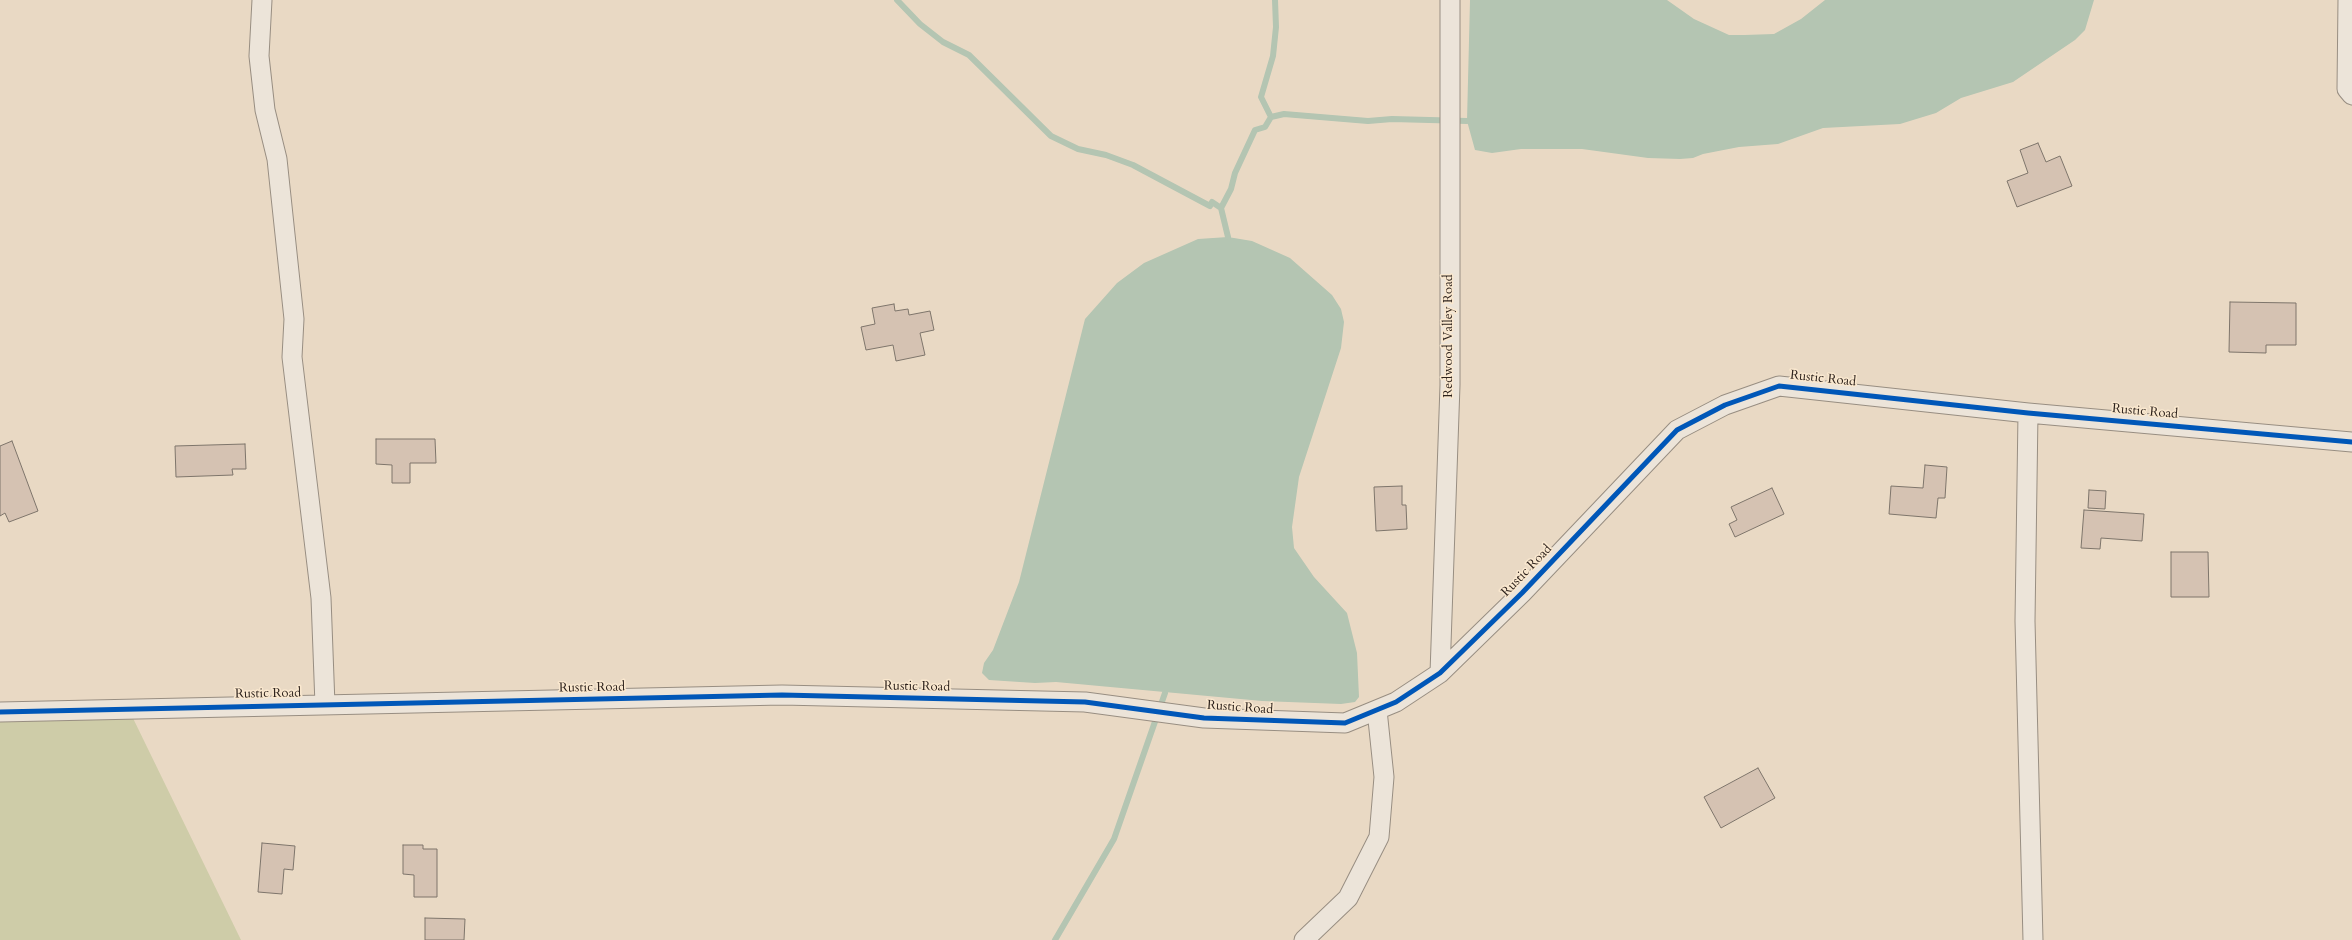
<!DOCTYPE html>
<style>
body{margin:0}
canvas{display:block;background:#e9d9c4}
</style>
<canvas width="2352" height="940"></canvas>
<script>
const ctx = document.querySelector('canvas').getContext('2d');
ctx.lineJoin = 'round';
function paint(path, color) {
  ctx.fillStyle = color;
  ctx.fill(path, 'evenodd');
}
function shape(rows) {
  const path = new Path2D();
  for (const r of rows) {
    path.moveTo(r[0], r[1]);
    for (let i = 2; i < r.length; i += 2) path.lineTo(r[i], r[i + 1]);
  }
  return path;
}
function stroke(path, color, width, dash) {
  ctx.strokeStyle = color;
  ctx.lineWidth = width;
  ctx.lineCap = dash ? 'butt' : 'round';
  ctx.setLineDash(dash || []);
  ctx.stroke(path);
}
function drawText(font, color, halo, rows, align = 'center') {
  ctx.font = font + ' Cardo,serif';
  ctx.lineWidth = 3;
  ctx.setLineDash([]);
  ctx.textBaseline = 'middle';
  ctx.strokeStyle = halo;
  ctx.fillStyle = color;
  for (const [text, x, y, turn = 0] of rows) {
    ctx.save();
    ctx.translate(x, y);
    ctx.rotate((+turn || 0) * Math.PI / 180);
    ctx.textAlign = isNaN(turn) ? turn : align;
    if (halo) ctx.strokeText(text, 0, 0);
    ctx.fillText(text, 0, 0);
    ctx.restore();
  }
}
paint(shape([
 [129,710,241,940,0,940,0,712]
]), '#cecca8');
paint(shape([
 [1470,0,1667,0,1694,19,1729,35,1744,35,1774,34,1801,19,1825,0,2094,0,2085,30,2075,40,2013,82,1961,98,1936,113,1900,124,1823,128,1778,144,1739,147,1703,154,1693,158,1680,159,1648,158,1582,149,1521,149,1492,153,1475,150,1467,121],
 [1228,237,1252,241,1290,258,1332,295,1341,309,1344,322,1341,348,1299,477,1292,527,1294,548,1314,577,1347,613,1357,653,1359,697,1355,702,1341,704,1262,701,1056,682,1035,683,989,680,982,673,984,663,993,650,1019,582,1085,319,1117,283,1144,263,1198,239]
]), '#b4c5b2');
stroke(shape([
 [897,0,920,24,943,42,969,55,1051,136,1078,149,1106,155,1133,165,1210,206,1212,202,1221,208],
 [1271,117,1261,97,1273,56,1276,27,1275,0],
 [1228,237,1221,208,1231,189,1235,173,1255,130,1265,127,1271,117,1284,114,1368,121,1392,119,1467,121],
 [1055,940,1114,839,1165,693]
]), '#b4c5b2', 6);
const building = shape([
 [2038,143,2046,162,2060,156,2072,186,2017,207,2007,181,2028,173,2020,150,2038,143],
 [2230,302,2296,303,2296,345,2266,345,2266,353,2229,352,2230,302],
 [894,304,895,311,908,309,909,315,930,311,934,330,920,333,925,355,896,361,893,345,866,350,861,327,875,324,872,308,894,304],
 [376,439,435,439,436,463,410,463,410,483,392,483,392,465,376,464,376,439],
 [12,441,38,511,9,522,5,513,0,516,0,446,12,441],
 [245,444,246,469,232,469,233,475,176,477,175,446,245,444],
 [1925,465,1947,467,1945,498,1938,498,1936,518,1889,514,1891,486,1923,488,1925,465],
 [1402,486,1402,505,1406,505,1407,529,1376,531,1374,487,1402,486],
 [1772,488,1784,514,1735,537,1729,524,1737,520,1731,507,1772,488],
 [2089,490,2106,491,2105,509,2088,508,2089,490],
 [2084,510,2144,514,2142,541,2101,538,2100,549,2081,548,2084,510],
 [2171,552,2208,552,2209,597,2171,597,2171,552],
 [1758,768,1775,798,1721,828,1704,797,1758,768],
 [262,843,295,846,293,870,284,869,282,894,258,892,262,843],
 [403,845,423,845,423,849,437,849,437,897,414,897,414,875,403,874,403,845],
 [425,918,465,919,464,940,425,940,425,918]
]);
paint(building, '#d5c2b2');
stroke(building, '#7e756b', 1);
const minor = shape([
 [262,0,259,56,265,110,277,159,294,319,292,357,321,598,325,705],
 [2348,0,2347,89,2352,95],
 [2028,413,2025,621,2033,940],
 [1440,673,1450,385,1450,0],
 [0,712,782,695,1085,702,1204,718,1345,723,1396,702,1440,673,1522,593,1677,430,1725,405,1779,386,2028,413,2352,442],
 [1304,940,1348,898,1379,837,1384,777,1377,710]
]);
stroke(minor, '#988e82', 21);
stroke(minor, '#ece4d9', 19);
stroke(shape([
 [0,712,782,695,1085,702,1204,718,1345,723,1396,702,1440,673,1522,593,1677,430,1725,405,1779,386,2028,413,2352,442]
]), '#0057b8', 5);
drawText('13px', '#2d221c', '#fae8cf', [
 ["Redwood Valley Road",1449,336,-90],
 ["Rustic Road",1823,379,6],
 ["Rustic Road",2145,412,5],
 ["Rustic Road",1527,571,-46],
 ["Rustic Road",917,687,1],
 ["Rustic Road",592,688,-1],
 ["Rustic Road",268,694,-1],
 ["Rustic Road",1240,708,4]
]);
</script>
